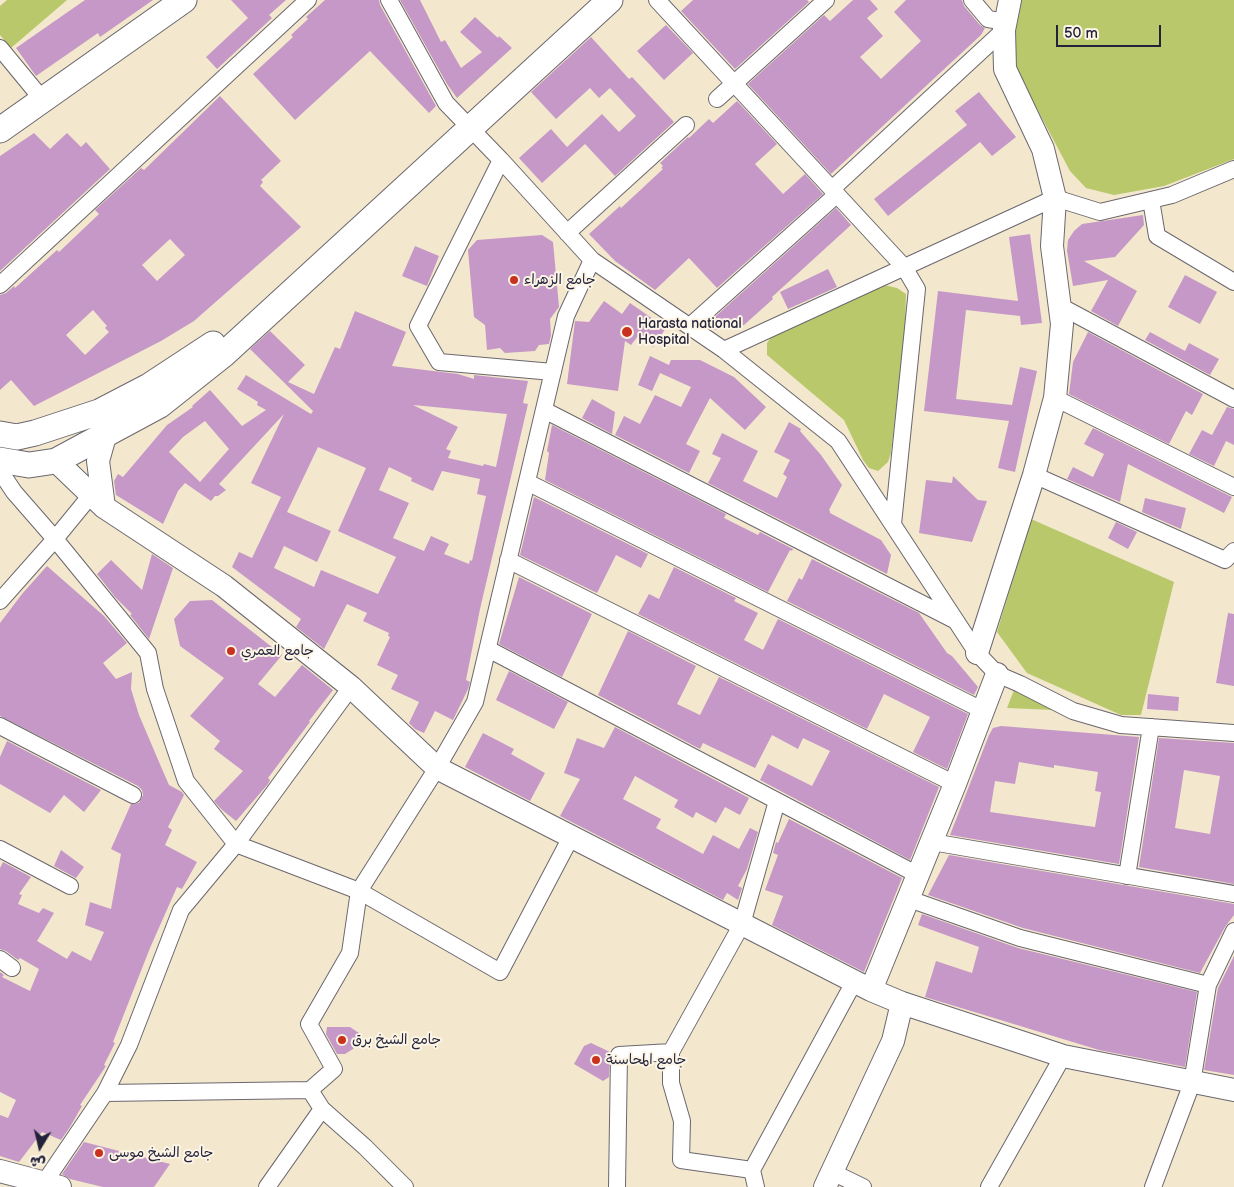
<!DOCTYPE html>
<meta charset="utf-8">
<style>
body{margin:0}
#map{position:relative;width:1234px;height:1187px;overflow:hidden;background:#f3e8cd;font-family:"Balsamiq Sans","Playpen Sans Arabic",sans-serif}
canvas{display:block}
.north{position:absolute;left:15px;top:1122px;width:50px;height:50px;-webkit-text-stroke:4px #fcf5e5;paint-order:stroke;rotate:189deg;font-size:14px;font-weight:700;line-height:20px;text-align:center;color:#22223b}
.north::after{content:'';display:block;margin:auto;width:18px;height:22px;background:#22223b;clip-path:polygon(50% 0,100% 100%,50% 72%,0 100%)}
.scale{position:absolute;left:1056px;top:25px;width:105px;height:22px;box-sizing:border-box;border:2px solid #22223b;border-top:0;padding-left:6px;font-size:15px;line-height:18px;white-space:nowrap;color:#22223b;-webkit-text-stroke:4px #fcf5e5;paint-order:stroke}
</style>
<div id="map">
<canvas width="1234" height="1187"></canvas>
<div class="north">ش</div>
<div class="scale">50 m</div>
</div>
<script>
const ctx = document.querySelector('canvas').getContext('2d');
ctx.lineJoin = 'round';
function paint(path, color) {
  ctx.fillStyle = color;
  ctx.fill(path, 'evenodd');
}
function shape(rows) {
  const path = new Path2D();
  for (const r of rows) {
    path.moveTo(r[0], r[1]);
    for (let i = 2; i < r.length; i += 2) path.lineTo(r[i], r[i + 1]);
  }
  return path;
}
function stroke(path, color, width, dash) {
  ctx.strokeStyle = color;
  ctx.lineWidth = width;
  ctx.lineCap = dash ? 'butt' : 'round';
  ctx.setLineDash(dash || []);
  ctx.stroke(path);
}
function drawText(font, color, halo, rows, align = 'center') {
  ctx.font = font + ' "Balsamiq Sans","Playpen Sans Arabic",sans-serif';
  ctx.lineWidth = 4;
  ctx.setLineDash([]);
  ctx.textBaseline = 'middle';
  ctx.strokeStyle = halo;
  ctx.fillStyle = color;
  for (const [text, x, y, turn = 0] of rows) {
    ctx.save();
    ctx.translate(x, y);
    ctx.rotate((+turn || 0) * Math.PI / 180);
    ctx.textAlign = isNaN(turn) ? turn : align;
    if (halo) ctx.strokeText(text, 0, 0);
    ctx.fillText(text, 0, 0);
    ctx.restore();
  }
}
paint(shape([
 [7,0,67,0,11,48,0,35,0,6],
 [1020,0,1234,0,1234,159,1164,186,1114,195,1086,188,1070,171,1018,73,1013,38],
 [884,285,897,288,906,294,905,328,891,453,888,462,878,471,869,468,863,460,844,420,767,355,767,343,772,336],
 [1031,519,1174,582,1141,715,1121,715,1027,673,997,632],
 [1014,690,1053,710,1007,708]
]), '#b8c86b');
paint(shape([
 [85,0,153,0,100,37,98,33,36,76,16,48],
 [231,0,286,0,269,15,272,18,217,69,206,57,248,18],
 [325,0,379,0,380,5,436,106,429,113,370,51,295,120,253,74,293,37,291,35,308,19,306,17],
 [400,0,420,0,441,42,445,40,461,68,482,52,460,32,475,17,498,38,499,36,512,48,457,98,447,84],
 [693,0,807,0,809,2,735,69,681,11],
 [853,0,870,0,878,9,867,18,883,36,860,57,881,79,921,41,894,12,906,0,962,0,964,6,980,25,985,28,981,35,831,174,748,84,824,15,830,21],
 [666,25,693,53,664,80,637,51],
 [591,37,629,79,632,77,674,122,615,176,585,144,542,183,519,158,551,129,567,147,602,114,619,132,636,116,610,88,599,98,590,88,556,119,531,92],
 [979,92,1016,137,992,156,980,142,888,216,874,199,967,125,955,111],
 [220,96,281,161,261,180,263,182,260,186,301,227,194,321,161,341,34,406,11,380,0,390,0,295,6,293,14,286,15,288,57,250,59,252,99,214,95,210,141,168,144,170],
 [170,239,185,255,157,281,142,265],
 [93,310,107,326,105,328,109,332,85,355,66,335],
 [737,101,777,144,755,164,783,194,805,174,823,194,717,288,689,258,655,290,615,261,589,234,620,206,621,208,663,169,661,168,663,166,660,163,688,137,689,138,709,119,713,123],
 [34,133,50,149,67,133,81,147,86,142,110,169,0,271,0,156],
 [836,208,851,225,772,297,773,299,744,325,713,330,707,324],
 [1143,215,1144,225,1115,257,1084,261,1137,291,1118,326,1091,311,1108,280,1073,286,1067,251,1068,240,1074,231,1082,224],
 [1030,234,1042,323,1021,325,1020,316,966,310,956,399,1012,405,1020,367,1037,371,1015,472,998,468,1009,421,924,411,938,291,1018,301,1009,237],
 [542,235,553,242,559,307,550,319,551,335,549,344,539,345,535,351,505,353,500,348,487,350,485,325,474,317,468,250,477,240],
 [415,246,439,256,427,286,402,276],
 [828,269,837,287,788,309,780,292],
 [1185,275,1217,292,1200,324,1168,307],
 [604,301,622,314,630,303,666,328,653,347,638,336,631,345,625,341,618,391,567,384,575,321,589,322],
 [355,311,406,332,392,366,458,374,474,379,474,375,528,381,523,403,528,404,480,609,466,680,470,682,468,689,453,720,435,711,424,733,415,729,409,723,419,702,391,689,398,675,377,665,390,637,388,636,389,633,363,621,367,613,347,604,324,649,296,627,301,619,232,567,239,552,252,558,281,497,251,483,284,414,219,484,226,490,218,496,215,496,211,501,185,483,178,491,163,524,116,495,114,481,118,474,123,477,167,425,193,407,192,406,210,390,242,426,266,410,257,405,258,402,237,389,246,375,311,414,313,411,250,349,270,331,305,365,288,382,314,394,335,347,340,349],
 [413,405,507,414,496,467,484,464,483,466,448,458,451,451,446,449,458,427],
 [205,421,229,449,200,482,169,452,183,437],
 [318,447,366,468,338,531,396,557,378,594,321,570,314,587,274,568,284,546,317,562,331,531,287,512],
 [389,467,412,478,411,481,433,491,442,471,480,479,477,494,486,496,472,561,470,560,469,564,444,554,449,544,431,536,424,551,393,538,409,503,379,490],
 [1088,332,1203,394,1192,415,1186,411,1169,444,1069,394,1073,362],
 [1150,332,1185,351,1189,343,1219,359,1210,375,1145,340],
 [650,356,669,365,671,360,700,360,734,377,766,407,745,430,710,398,686,444,700,451,689,473,615,435,624,416,640,424,655,395,681,407,691,387,660,373,652,391,638,385],
 [592,399,615,412,612,434,582,418],
 [1227,407,1234,409,1234,445,1226,441,1214,466,1189,454,1202,430,1212,435],
 [789,422,801,429,800,431,821,455,842,485,829,510,830,511,830,513,881,540,891,555,887,574,708,483,721,458,712,454,722,433,758,451,743,481,777,498,787,477,783,474,790,460,774,452],
 [552,425,726,514,724,518,758,535,760,532,793,549,792,551,790,550,768,592,545,480,549,453,547,451],
 [1093,428,1232,497,1224,513,1128,464,1120,502,1067,479,1073,467,1093,477,1104,454,1084,444],
 [953,476,978,500,987,501,972,542,919,533,926,480,952,483],
 [534,497,648,554,641,568,616,555,597,593,520,555],
 [1145,498,1186,508,1181,529,1142,512],
 [1116,522,1137,532,1128,549,1108,538],
 [152,554,173,568,149,639,130,615,132,614,115,597,97,574,111,560,142,590],
 [812,559,919,613,947,653,952,656,978,687,974,695,787,601,799,578,802,580],
 [47,566,104,616,127,643,103,663,116,679,132,672,131,689,139,715,159,762,169,785,182,792,184,795,168,827,172,830,165,845,197,862,182,889,177,887,150,948,113,1042,115,1043,104,1065,106,1066,80,1105,82,1106,70,1127,61,1140,42,1132,19,1162,0,1156,0,1115,8,1118,16,1100,0,1092,0,972,4,975,2,977,30,991,39,969,20,958,18,960,6,951,0,949,0,868,3,862,31,877,19,894,22,895,18,904,39,913,43,908,54,913,37,941,67,959,72,951,91,961,104,932,85,925,90,902,111,909,121,854,111,849,131,804,139,803,143,795,142,790,138,786,0,716,0,623,22,594],
 [674,567,736,598,734,601,758,613,744,640,763,650,778,619,968,714,947,769,913,752,930,717,884,694,867,729,638,614,649,594,659,599],
 [519,577,592,614,562,677,499,644],
 [212,600,282,655,258,684,275,697,302,665,333,690,309,721,310,722,268,778,270,780,268,784,236,821,221,809,214,801,243,771,214,749,220,741,190,716,224,678,180,646,174,619,190,601],
 [1228,613,1234,614,1234,686,1216,683],
 [628,631,696,666,677,704,700,715,719,677,939,787,910,860,760,780,768,764,812,786,830,751,803,738,798,749,772,735,755,768,703,743,700,749,598,695],
 [509,671,568,702,554,729,496,700],
 [1148,694,1179,697,1178,711,1147,709],
 [1001,726,1139,737,1119,864,950,835,989,735,993,728],
 [1019,762,1054,768,1054,765,1098,772,1095,791,1101,792,1095,827,990,812,995,781,1015,784],
 [615,727,749,798,740,815,725,807,716,823,696,812,693,818,674,807,678,800,635,776,623,799,661,819,656,828,703,854,713,835,739,849,750,828,758,832,747,869,738,886,742,888,738,900,727,893,723,900,560,816,580,779,564,773,577,738,604,748],
 [483,733,514,749,511,754,545,773,530,801,465,767],
 [1159,738,1234,743,1234,884,1139,867],
 [1184,770,1220,776,1210,834,1175,828],
 [7,741,101,790,84,812,64,795,50,813,0,784,0,757],
 [789,819,902,878,864,972,772,925,783,896,765,890,778,855,773,853,776,842,778,843],
 [61,850,84,867,76,878,54,866],
 [949,855,1234,904,1234,915,1225,927,1200,973,1023,928,928,895],
 [922,914,1018,948,1197,992,1185,1067,1099,1050,925,997,936,961,972,973,979,947,918,925],
 [1234,956,1234,1075,1204,1070,1218,988],
 [327,1027,350,1027,362,1035,353,1049,345,1054,337,1054,326,1034],
 [591,1043,610,1052,609,1077,603,1081,574,1064,584,1046],
 [84,1142,170,1164,154,1187,103,1187,70,1179,62,1174]
]), '#c598c7');
const street = shape([
 [389,0,446,103,501,160,592,260,724,350,838,441,977,653,997,674,1020,684,1073,711,1121,725,1234,733],
 [657,0,904,267,917,289,893,524],
 [972,0,988,19,1006,22],
 [0,48,42,99],
 [717,99,826,0],
 [501,160,418,326,439,362,553,372],
 [1151,200,1157,236,1234,282],
 [567,233,686,125],
 [0,285,308,0],
 [1060,306,1234,399],
 [690,326,834,197,832,189,1004,30],
 [724,350,1055,198,1100,212,1172,195,1234,169],
 [1055,398,1234,487],
 [544,410,956,621],
 [0,467,4,477,14,492,55,539,148,653,155,689,186,781,236,844,359,891,500,972,571,837],
 [1034,475,1225,560,1234,551],
 [527,482,984,711],
 [508,560,955,784],
 [0,601,55,539,91,495],
 [488,649,918,875],
 [0,726,133,795],
 [932,842,1234,894],
 [0,849,70,886],
 [1127,876,1151,727],
 [909,899,1020,938,1208,985],
 [0,959,12,968],
 [671,1052,671,1083,682,1121,681,1160,752,1170],
 [310,1090,334,1069,309,1024,350,953,359,891,437,768,475,702,566,316,592,260],
 [105,1093,310,1090,322,1109,365,1147,405,1187],
 [832,1172,863,1187],
 [40,1187,44,1183,105,1093,129,1045,181,910,236,844,351,687],
 [267,1187,322,1109],
 [617,1187,619,1055,671,1052,742,924,777,801],
 [756,1187,752,1170,854,982],
 [989,1187,1063,1056],
 [1153,1187,1192,1083,1208,985,1234,931]
]);
const secondary = shape([
 [101,422,105,436,98,461,104,507],
 [56,461,104,507,224,586,351,687,437,768,871,990,902,1003,1063,1056,1234,1090],
 [977,653,1034,475,1055,398,1062,324,1052,246,1055,198,1043,149,1005,69,1004,30,1010,0],
 [871,990,955,784,997,674],
 [0,1171,60,1187],
 [825,1187,893,1041,902,1003]
]);
const primary = shape([
 [0,130,184,0],
 [0,434,17,437,35,433,99,412,149,386,213,344],
 [0,460,29,465,56,461,160,405,223,355,610,0]
]);
stroke(street, '#6b676e', 18);
stroke(secondary, '#6b676e', 24);
stroke(primary, '#6b676e', 27);
stroke(street, '#fff', 16);
stroke(secondary, '#fff', 22);
stroke(primary, '#fff', 25);
for (const [x, y, r, color] of [
 [514,280,5,"#c8321e"],
 [627,332,6,"#c8321e"],
 [231,651,5,"#c8321e"],
 [342,1040,5,"#c8321e"],
 [596,1060,5,"#c8321e"],
 [99,1153,5,"#c8321e"]
]) {
  const dot = new Path2D();
  dot.arc(x, y, r, 0, 2 * Math.PI);
  ctx.fillStyle = color;
  ctx.fill(dot);
  stroke(dot, '#fcf5e5', 2);
}
drawText('14px', '#22223b', '#fcf5e5', [
 ["جامع الزهراء",524,280],
 ["Harasta national",638,324],
 ["Hospital",638,340],
 ["جامع العمري",241,651],
 ["جامع الشيخ برق",352,1040],
 ["جامع المحاسنة",606,1060],
 ["جامع الشيخ موسى",109,1153]
], 'left');
</script>
